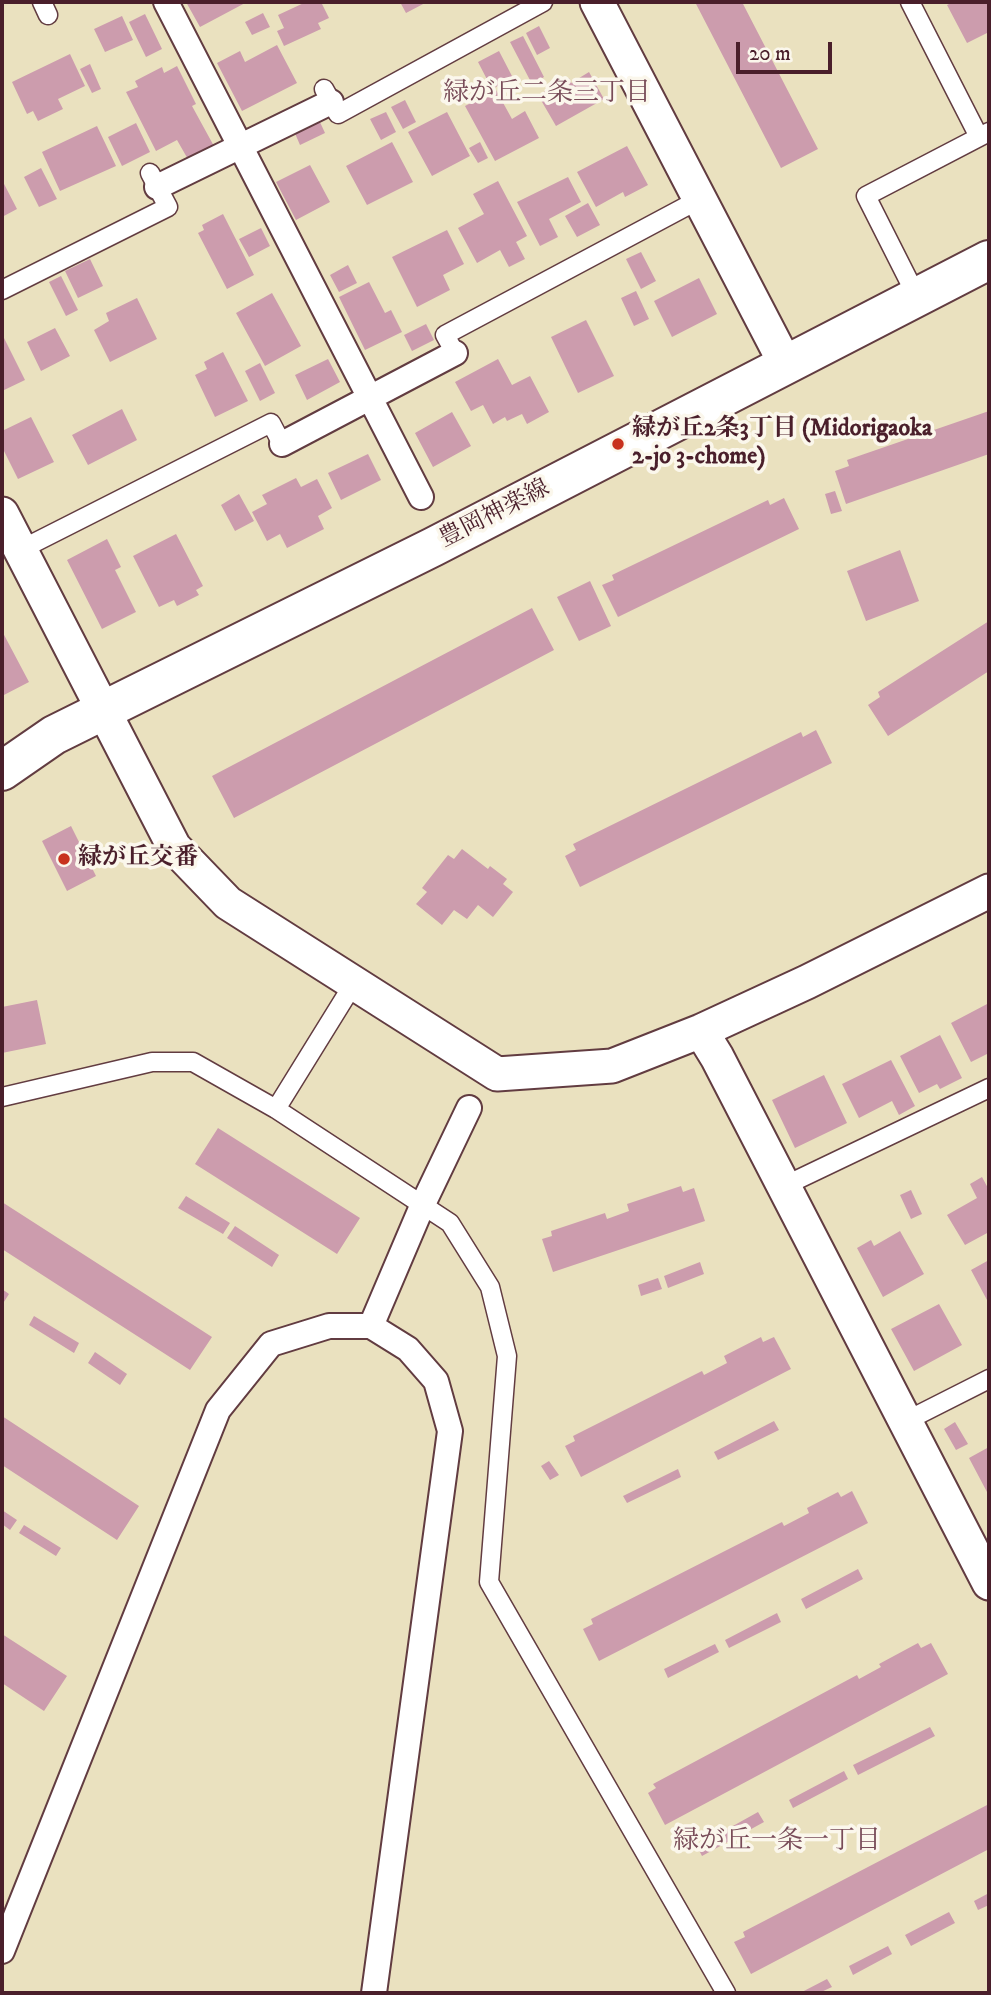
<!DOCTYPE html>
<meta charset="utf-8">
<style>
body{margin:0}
#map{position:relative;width:991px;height:1995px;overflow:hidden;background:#eae1bf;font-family:"IM FELL DW Pica",serif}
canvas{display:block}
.frame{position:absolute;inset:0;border:4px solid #4a1f2b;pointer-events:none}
.scale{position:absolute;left:736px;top:42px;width:96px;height:32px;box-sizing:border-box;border:4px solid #4a1f2b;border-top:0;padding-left:9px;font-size:21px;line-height:24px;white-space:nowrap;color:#4a1f2b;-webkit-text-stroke:5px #fbf7ec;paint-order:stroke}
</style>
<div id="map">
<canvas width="991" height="1995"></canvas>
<div class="frame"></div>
<div class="scale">20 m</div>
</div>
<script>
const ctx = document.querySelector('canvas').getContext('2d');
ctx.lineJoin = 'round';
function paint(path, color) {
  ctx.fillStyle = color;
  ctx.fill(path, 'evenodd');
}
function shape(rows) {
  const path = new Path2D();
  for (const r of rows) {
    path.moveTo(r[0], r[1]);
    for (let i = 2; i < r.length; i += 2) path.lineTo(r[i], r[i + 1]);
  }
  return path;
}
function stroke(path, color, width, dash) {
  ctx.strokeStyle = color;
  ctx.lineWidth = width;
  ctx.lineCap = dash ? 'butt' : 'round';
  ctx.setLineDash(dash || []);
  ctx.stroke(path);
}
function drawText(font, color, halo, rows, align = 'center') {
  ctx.font = font + ' "IM FELL DW Pica","Noto Serif JP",serif';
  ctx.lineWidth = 7;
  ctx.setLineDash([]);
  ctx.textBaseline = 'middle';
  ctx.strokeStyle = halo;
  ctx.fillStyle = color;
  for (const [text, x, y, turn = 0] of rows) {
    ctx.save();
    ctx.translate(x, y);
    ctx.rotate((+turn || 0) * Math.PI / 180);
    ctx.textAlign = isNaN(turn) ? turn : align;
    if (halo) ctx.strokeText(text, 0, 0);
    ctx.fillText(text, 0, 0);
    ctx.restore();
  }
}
paint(shape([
 [186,2,247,2,200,27],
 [306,2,321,2,329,18,318,23,321,29,284,46,277,31,284,28,278,15],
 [400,2,427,2,406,13],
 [695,2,742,2,818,149,781,168],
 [953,2,989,2,989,32,967,43,947,5],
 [263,13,270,27,252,35,245,22],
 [145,14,162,49,146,57,129,22],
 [122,16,133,40,105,52,94,29],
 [539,26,550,48,537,55,526,33],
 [523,36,544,77,532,84,510,42],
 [277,45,297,83,242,111,217,63,240,51,245,62],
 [499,51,513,78,492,89,478,62],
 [70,54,85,86,58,99,63,109,38,121,33,111,27,114,12,82],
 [90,64,101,89,92,93,80,69],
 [177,66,196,104,192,106,215,148,189,161,177,140,156,151,126,92,138,87,135,81,162,67,164,73],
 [589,72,604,99,556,126,538,95,569,78,571,83],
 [496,90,512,119,525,111,539,138,495,161,465,106],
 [405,100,416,122,403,129,391,107],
 [386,112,396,132,381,140,370,119],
 [447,112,470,156,432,176,408,132],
 [319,120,325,133,300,145,294,131],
 [136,123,150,152,122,166,108,137],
 [97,126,116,166,60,191,42,152],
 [392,142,413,182,367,205,346,166],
 [480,142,488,158,478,163,469,148],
 [627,146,648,185,625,197,623,192,596,207,577,172],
 [310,165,330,202,296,220,276,182],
 [41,168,57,199,39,207,24,177],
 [568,177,581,202,549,219,558,237,540,246,517,202],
 [2,180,17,209,2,217],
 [498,181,527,236,516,242,525,259,509,267,500,250,477,263,458,228,484,214,473,194],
 [588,203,600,225,577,237,565,216],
 [223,214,254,275,227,289,198,233,204,230,202,225],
 [261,228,270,246,249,257,239,239],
 [447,230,464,264,443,275,450,290,417,307,392,257],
 [641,252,656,281,641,289,626,259],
 [90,259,103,286,78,298,65,271],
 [348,265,357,283,339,292,330,275],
 [61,276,78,310,66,316,49,282],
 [699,278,717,314,672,337,654,301],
 [369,282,385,313,391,310,402,332,365,350,339,297],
 [636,291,649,319,634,326,621,298],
 [272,293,301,346,265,366,236,313],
 [137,298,157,339,110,362,94,330,109,321,106,313],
 [586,320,614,376,578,393,551,337],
 [426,324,434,340,412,351,404,335],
 [55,328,70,356,41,371,27,342],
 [2,334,25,380,2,391],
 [223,352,248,401,215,417,195,375,207,369,204,362],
 [328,359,340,382,307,400,295,375],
 [498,359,512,385,530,376,549,412,527,424,522,414,507,421,505,417,493,424,483,405,471,411,455,382],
 [260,363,275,393,260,401,245,371],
 [122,409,137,440,88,465,72,435],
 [989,411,989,454,846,504,835,471,849,466,847,460],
 [452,412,471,446,433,467,415,433],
 [31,417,54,462,18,479,2,447,2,431],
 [368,454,381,480,341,500,328,473],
 [296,478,301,487,317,479,332,508,318,516,324,529,287,548,280,534,267,541,252,512,267,504,262,495],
 [835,491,842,511,831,514,825,494],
 [239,494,254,521,235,531,221,505],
 [784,498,799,529,618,617,602,585,614,580,612,575,768,500,770,505],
 [176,534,203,586,196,590,199,595,177,606,174,600,159,607,133,556],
 [107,539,121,567,115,570,136,612,102,629,67,560],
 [900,550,919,601,866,621,847,571],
 [590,581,611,626,579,641,557,597],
 [532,608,554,650,234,818,212,776],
 [989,621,989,671,888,736,868,705,880,697,878,692],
 [2,631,29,682,2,696],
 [816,730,832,763,580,887,565,856,576,850,573,844,801,732,803,737],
 [71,826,96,876,67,891,42,841],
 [462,849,488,869,490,866,507,879,503,884,513,892,493,917,478,905,467,919,454,910,442,925,416,904,427,892,422,888,448,855,454,859],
 [37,1000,46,1044,2,1053,2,1007],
 [989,1003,989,1053,971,1062,951,1023],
 [940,1035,962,1078,940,1089,937,1084,919,1093,900,1056],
 [891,1060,915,1106,899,1115,892,1101,859,1118,842,1084],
 [824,1075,847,1123,795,1148,772,1100],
 [218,1128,360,1218,337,1254,195,1164],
 [982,1177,989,1190,989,1232,965,1245,947,1215,977,1198,970,1184],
 [681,1186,683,1192,694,1188,705,1221,553,1272,542,1239,552,1236,551,1231,605,1213,607,1219,629,1211,627,1204],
 [911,1190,922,1214,911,1219,900,1195],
 [186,1196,230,1223,223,1234,178,1208],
 [2,1202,212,1337,190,1370,2,1249],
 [235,1226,279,1255,272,1267,227,1238],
 [900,1231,924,1274,883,1297,857,1248,871,1240,874,1246],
 [989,1260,989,1298,987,1300,971,1270],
 [700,1262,704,1274,668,1288,664,1276],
 [658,1278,662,1289,641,1296,638,1285],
 [2,1289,9,1294,2,1305],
 [939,1304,962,1345,914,1371,891,1329],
 [34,1316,79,1343,74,1353,29,1325],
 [761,1337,763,1342,774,1337,791,1369,581,1477,565,1446,575,1441,573,1436,702,1371,704,1375,727,1363,724,1356],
 [95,1352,127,1374,120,1385,88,1363],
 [2,1416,139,1506,117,1540,2,1465],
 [774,1421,779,1430,718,1460,714,1452],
 [955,1422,968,1444,956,1450,944,1429],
 [989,1447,989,1490,987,1492,969,1458],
 [549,1461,559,1475,550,1480,541,1466],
 [678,1469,681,1477,627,1503,623,1496],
 [852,1491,868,1523,599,1661,583,1629,593,1624,591,1619,782,1522,784,1526,809,1513,807,1508,838,1492,841,1497],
 [2,1510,17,1520,10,1530,2,1524],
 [24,1525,61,1548,56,1556,19,1533],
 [858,1569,863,1579,806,1609,801,1599],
 [777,1613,781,1622,729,1648,725,1640],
 [2,1634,67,1676,44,1711,2,1683],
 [918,1643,921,1648,931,1643,948,1674,665,1825,648,1793,656,1788,653,1784,857,1675,859,1679,881,1667,879,1664],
 [715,1644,719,1652,668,1678,664,1669],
 [930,1727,935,1736,858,1775,853,1765],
 [844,1771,848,1779,793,1808,789,1800],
 [989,1804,989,1849,751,1974,734,1942,745,1937,743,1932],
 [758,1812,764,1822,702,1856,697,1846],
 [989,1893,989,1905,978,1910,974,1901],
 [949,1912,955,1923,911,1946,905,1935],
 [888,1946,892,1954,853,1975,849,1966],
 [827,1979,832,1987,819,1993,800,1993]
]), '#cc9cad');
const service = shape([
 [42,2,48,15],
 [910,2,979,137],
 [324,89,338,114,543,2],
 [2,290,168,207,150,173],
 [917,297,866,196,989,132],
 [455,353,445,335,700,199],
 [20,550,271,423,282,444],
 [2,1097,152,1062,193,1062,276,1109,450,1223,490,1287,507,1356,489,1582,726,1993],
 [276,1109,354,983],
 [782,1187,989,1088],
 [906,1421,989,1379]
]);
const pedestrian = shape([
 [166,2,421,497],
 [157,187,331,102],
 [282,444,455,353],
 [371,1326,423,1204,469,1108],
 [2,1951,218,1410,271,1344,329,1326,371,1326,408,1349,436,1381,450,1431,374,1993]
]);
const minor = shape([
 [597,2,786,365],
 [2,514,174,847,228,903,497,1074,612,1066,701,1031,807,982,989,891],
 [701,1031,717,1057,989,1583]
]);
const tertiary = shape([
 [2,771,54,735,433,547,989,260]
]);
stroke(service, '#623c41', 21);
stroke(pedestrian, '#623c41', 28);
stroke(minor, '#623c41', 37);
stroke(tertiary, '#623c41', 42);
stroke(service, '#fff', 18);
stroke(pedestrian, '#fff', 24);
stroke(minor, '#fff', 33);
stroke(tertiary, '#fff', 38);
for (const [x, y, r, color] of [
 [618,444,7,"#c8321e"],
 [64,859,7,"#c8321e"]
]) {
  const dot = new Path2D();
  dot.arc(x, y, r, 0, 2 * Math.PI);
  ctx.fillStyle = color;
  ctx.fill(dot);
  stroke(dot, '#fbf7ec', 2.5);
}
drawText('bold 24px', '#4a1f2b', '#fbf7ec', [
 ["緑が丘2条3丁目 (Midorigaoka",632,430],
 ["2-jo 3-chome)",632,458],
 ["緑が丘交番",78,859]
], 'left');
drawText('24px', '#4a1f2b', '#fbf7ec', [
 ["豊岡神楽線",495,515,-27]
]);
drawText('26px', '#784b58', '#fbf7ec', [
 ["緑が丘二条三丁目",547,95],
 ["緑が丘一条一丁目",777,1843]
]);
</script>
